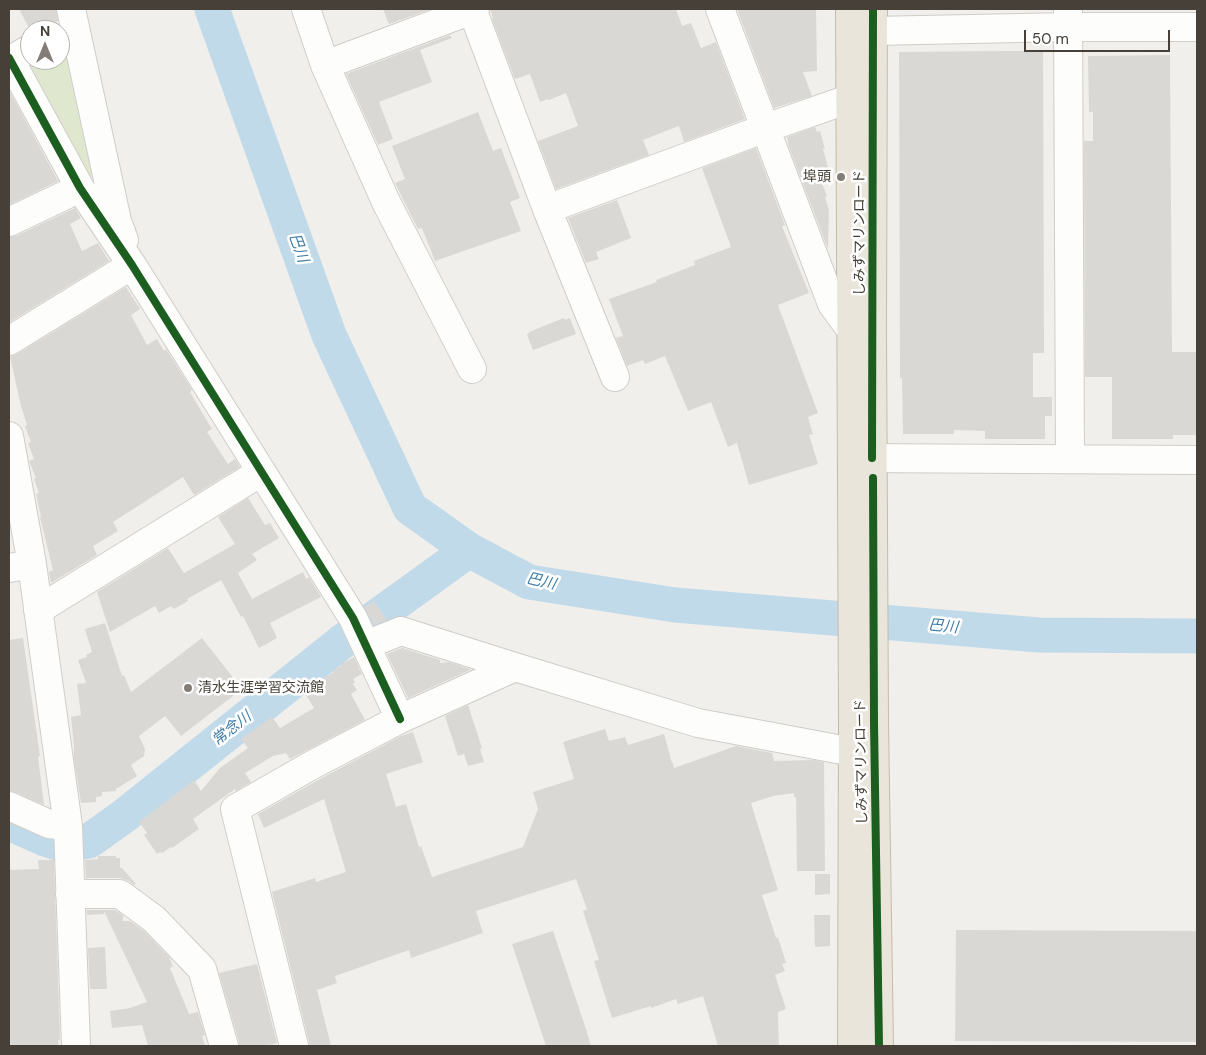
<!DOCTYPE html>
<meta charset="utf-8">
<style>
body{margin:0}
#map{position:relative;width:1206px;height:1055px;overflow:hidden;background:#f1efeb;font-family:"DM Sans",sans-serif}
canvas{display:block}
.frame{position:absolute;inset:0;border:10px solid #464038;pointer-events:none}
.north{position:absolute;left:20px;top:20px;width:50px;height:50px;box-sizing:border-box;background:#fff;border:1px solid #b5b3af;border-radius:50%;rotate:0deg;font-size:14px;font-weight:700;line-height:20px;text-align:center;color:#464038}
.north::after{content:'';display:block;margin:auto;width:18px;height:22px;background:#827d77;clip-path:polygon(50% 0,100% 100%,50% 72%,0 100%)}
.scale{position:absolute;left:1024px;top:30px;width:146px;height:22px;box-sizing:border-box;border:2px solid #464038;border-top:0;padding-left:6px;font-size:15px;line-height:18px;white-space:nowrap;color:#464038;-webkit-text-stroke:4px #fff;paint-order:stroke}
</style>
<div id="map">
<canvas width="1206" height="1055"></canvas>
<div class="frame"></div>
<div class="north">N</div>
<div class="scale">50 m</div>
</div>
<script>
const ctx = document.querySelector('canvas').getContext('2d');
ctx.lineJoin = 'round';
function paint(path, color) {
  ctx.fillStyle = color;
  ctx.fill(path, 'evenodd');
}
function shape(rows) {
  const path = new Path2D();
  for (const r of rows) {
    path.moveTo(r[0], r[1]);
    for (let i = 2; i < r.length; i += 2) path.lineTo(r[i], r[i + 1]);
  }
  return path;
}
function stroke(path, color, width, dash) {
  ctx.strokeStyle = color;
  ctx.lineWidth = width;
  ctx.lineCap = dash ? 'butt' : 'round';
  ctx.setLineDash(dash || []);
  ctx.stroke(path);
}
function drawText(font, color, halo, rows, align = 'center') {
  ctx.font = font + ' "DM Sans","Noto Sans JP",sans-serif';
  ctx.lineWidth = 5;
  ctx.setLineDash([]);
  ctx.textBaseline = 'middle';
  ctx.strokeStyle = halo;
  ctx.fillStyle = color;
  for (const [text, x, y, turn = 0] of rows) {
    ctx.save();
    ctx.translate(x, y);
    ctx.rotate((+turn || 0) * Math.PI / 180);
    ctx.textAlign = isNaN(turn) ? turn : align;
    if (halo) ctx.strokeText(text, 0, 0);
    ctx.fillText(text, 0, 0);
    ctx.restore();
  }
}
paint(shape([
 [73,34,103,169,82,182,19,61,30,60,60,60,60,41]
]), '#dfe8ce');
stroke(shape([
 [212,9,329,335,410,508,469,550,529,582,675,605,1039,635,1197,636],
 [9,823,45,839,64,845,89,841,124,816,343,641,469,550]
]), '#c1daea', 35);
paint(shape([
 [19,9,56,9,58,21,40,30,30,30],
 [383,9,431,9,389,24],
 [490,9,676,9,682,26,691,23,701,48,716,42,745,119,684,142,679,126,663,132,643,140,649,155,556,189,538,141,578,126,566,93,549,100,548,99,540,102,530,74,515,79,492,19,493,18],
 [737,9,816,9,817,71,803,72,812,96,774,108],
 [450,35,452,38,420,50,432,82,379,102,393,139,378,145,346,74],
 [1004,51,1043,51,1044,353,1033,353,1033,397,1052,397,1052,416,1045,416,1045,439,985,439,985,431,954,430,954,434,903,434,902,378,900,378,899,52],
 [1170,55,1172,352,1197,352,1197,435,1173,435,1173,439,1112,439,1112,377,1085,377,1084,141,1093,141,1093,112,1089,112,1088,56],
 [9,90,58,181,9,205],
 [478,112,493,151,501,148,520,198,510,202,521,231,435,261,422,228,418,229,395,183,405,179,392,146],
 [815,127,817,132,820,131,825,149,823,149,830,175,820,178,827,196,825,197,829,210,828,249,789,147,787,137],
 [756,148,785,225,782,226,809,293,778,305,818,413,808,417,813,434,809,435,818,464,749,485,737,443,728,447,711,402,688,411,665,356,645,364,643,360,627,366,616,338,623,336,609,299,657,282,656,280,695,265,694,261,731,247,702,168],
 [617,200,631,238,596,252,599,259,586,263,568,218],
 [75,208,81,218,70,224,82,251,98,243,109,261,10,322,9,319,9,237,16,236],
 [126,287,140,309,131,315,147,345,157,339,164,351,166,349,192,390,190,392,212,429,207,432,228,464,235,459,240,467,194,495,183,477,113,522,118,531,93,546,97,555,51,583,49,572,53,570,40,517,41,517,36,494,39,493,34,479,36,478,29,461,34,459,28,443,31,442,25,426,27,425,21,406,10,357,17,354],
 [564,318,565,320,570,318,576,334,533,350,527,335,529,333,529,332],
 [248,498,265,525,270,523,279,538,252,554,257,560,238,573,252,599,303,572,306,579,309,577,321,597,270,623,277,638,259,648,243,616,241,617,221,580,187,599,188,601,174,609,171,606,159,613,155,606,110,632,97,592,168,548,184,573,235,544,218,517],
 [374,601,387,620,374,625,364,607],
 [105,623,122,676,124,675,131,692,202,638,242,689,181,736,165,716,139,736,145,749,144,756,131,765,137,776,116,789,116,791,102,792,102,796,96,797,96,802,81,803,74,759,74,746,71,717,81,715,77,684,86,683,78,660,87,657,86,655,92,652,85,629],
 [23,638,40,756,38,757,44,805,15,792,9,791,9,640],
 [402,648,440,660,440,663,448,662,470,669,470,670,408,698,387,654],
 [354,657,362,674,353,679,355,682,353,684,357,690,351,694,365,720,290,759,286,753,273,756,245,773,251,782,236,791,235,789,193,819,199,829,172,848,171,847,162,853,160,852,157,854,144,835,147,833,139,822,194,780,201,791,220,768,248,748,241,739,272,717,280,728,314,708,303,690,334,672,333,671,341,666,340,665],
 [468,705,482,748,480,749,484,762,468,766,464,754,458,756,445,716],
 [605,729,609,741,625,737,628,745,664,734,672,763,673,763,674,768,736,746,772,753,774,761,813,760,824,762,825,871,797,871,796,797,794,797,794,793,773,796,751,803,778,890,762,895,776,938,778,937,786,963,782,964,785,971,775,975,786,1009,778,1012,779,1046,718,1046,703,996,678,1004,676,999,651,1008,651,1006,612,1018,594,961,599,960,583,911,587,909,576,879,476,911,483,933,411,958,409,950,335,976,337,983,317,990,331,1046,309,1046,309,1042,272,892,315,878,316,882,346,872,324,799,264,828,258,814,320,779,401,736,413,732,423,762,386,774,396,807,406,804,419,847,421,846,432,877,523,847,538,809,533,792,574,779,563,742],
 [98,856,116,856,116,858,120,858,120,868,122,868,136,884,134,885,129,881,120,878,86,878,85,860,98,859],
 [38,860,54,860,60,1040,58,1040,59,1046,9,1046,9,970,10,970,9,870,39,869],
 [815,874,830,874,830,894,815,895],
 [87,910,115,910,123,915,123,921,130,921,144,931,169,957,173,966,170,968,189,1014,198,1012,205,1035,202,1036,205,1046,148,1046,142,1025,112,1028,110,1011,130,1008,147,1002,104,911,104,914,87,915],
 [814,915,830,915,830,946,815,947],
 [956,930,1197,931,1197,1042,955,1041],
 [553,931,586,1029,591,1046,546,1046,512,944],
 [105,947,107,989,90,989,88,948],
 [257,964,277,1043,266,1046,239,1046,239,1042,219,973]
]), '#dad8d4');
const minor = shape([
 [71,9,117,221,124,240],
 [306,9,325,65,386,202,472,369],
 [472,9,547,209,615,377],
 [720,9,832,304,851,330,864,330],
 [1068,9,1070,459],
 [872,31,1069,27,1197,27],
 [9,58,80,188,132,265,353,618,400,719],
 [10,60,30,49],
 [325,65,475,9],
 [547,209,766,128,872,91],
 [9,222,80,188],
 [9,341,132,265],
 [9,436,32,564,68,826,76,1046],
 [852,458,1197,460],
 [9,568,32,564],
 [38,610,261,472],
 [366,645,401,631,515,667,698,723,853,752],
 [9,806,49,824,68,826],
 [70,894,120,894,154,919,202,969,224,1046],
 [294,1046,235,809,312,765,400,719,515,667]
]);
const highway = shape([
 [850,9,853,723,852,1046],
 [873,9,872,330,874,723,879,1046]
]);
stroke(minor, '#cfcdc9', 30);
stroke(highway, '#c6bbaa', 30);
stroke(minor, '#fdfdfc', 28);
stroke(highway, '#eae5db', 28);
stroke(shape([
 [9,58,80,188,132,265,353,618,400,719],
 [872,458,873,9],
 [873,478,874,723,879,1046]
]), '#1b5e20', 8);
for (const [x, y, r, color] of [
 [841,177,5,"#827d77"],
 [188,688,5,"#827d77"]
]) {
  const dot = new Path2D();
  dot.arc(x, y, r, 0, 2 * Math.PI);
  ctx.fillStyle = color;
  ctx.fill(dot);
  stroke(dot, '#fff', 2);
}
drawText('14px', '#464038', '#fff', [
 ["埠頭",831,177],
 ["清水生涯学習交流館",198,688,"left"]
], 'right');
drawText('14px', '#464038', '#fff', [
 ["しみずマリンロード",860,233,-90],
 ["しみずマリンロード",862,762,-91]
]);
drawText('italic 15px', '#3d7ca6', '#fff', [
 ["巴川",298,248,70],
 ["巴川",541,582,13],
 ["巴川",943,627,5],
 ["常念川",232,729,-38]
]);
</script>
